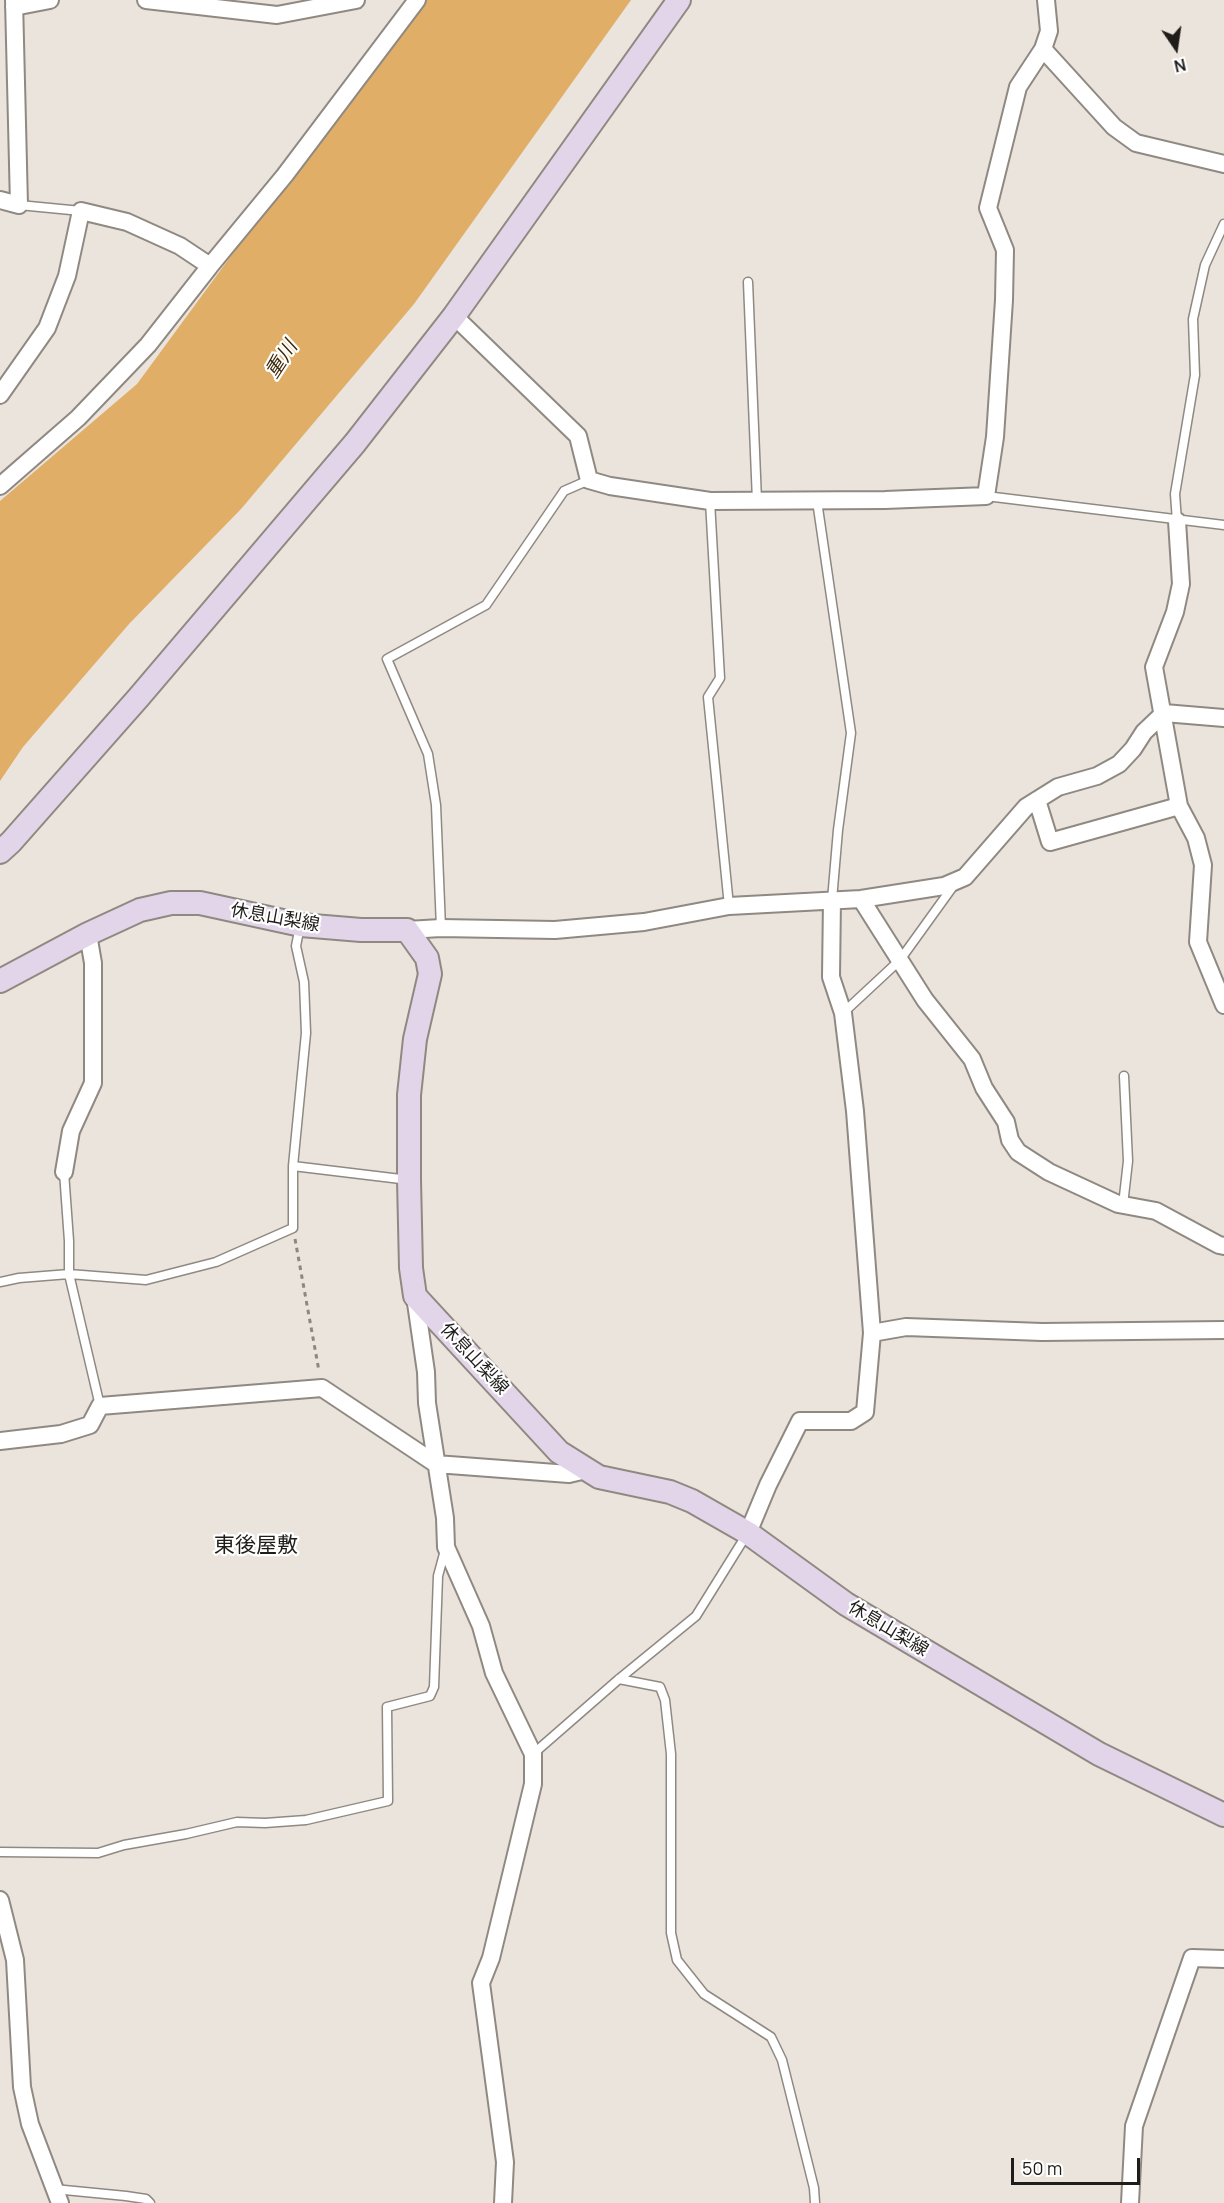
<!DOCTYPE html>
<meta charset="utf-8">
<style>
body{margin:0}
#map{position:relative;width:1224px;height:2203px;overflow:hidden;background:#eae4dc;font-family:Manrope,sans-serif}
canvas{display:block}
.north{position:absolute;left:1146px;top:18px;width:60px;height:60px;-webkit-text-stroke:4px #fff;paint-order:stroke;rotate:167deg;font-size:16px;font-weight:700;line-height:24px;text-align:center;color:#1f1d1a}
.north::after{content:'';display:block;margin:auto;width:21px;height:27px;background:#1f1d1a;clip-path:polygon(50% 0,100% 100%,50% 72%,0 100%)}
.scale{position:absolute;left:1011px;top:2158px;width:129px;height:27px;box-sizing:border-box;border:3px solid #1f1d1a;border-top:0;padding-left:8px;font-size:18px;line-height:21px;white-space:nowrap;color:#1f1d1a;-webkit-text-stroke:4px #fff;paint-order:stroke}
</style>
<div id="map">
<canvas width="1224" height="2203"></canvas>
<div class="north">N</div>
<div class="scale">50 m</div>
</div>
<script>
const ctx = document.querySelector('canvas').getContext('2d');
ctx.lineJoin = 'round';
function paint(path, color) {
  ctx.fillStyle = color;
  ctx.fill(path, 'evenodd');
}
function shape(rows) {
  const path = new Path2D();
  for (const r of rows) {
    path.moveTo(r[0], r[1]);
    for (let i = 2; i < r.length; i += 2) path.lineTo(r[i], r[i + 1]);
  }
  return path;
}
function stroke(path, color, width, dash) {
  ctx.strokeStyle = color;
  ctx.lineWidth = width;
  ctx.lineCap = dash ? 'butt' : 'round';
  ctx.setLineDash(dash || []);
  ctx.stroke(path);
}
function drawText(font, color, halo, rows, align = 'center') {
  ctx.font = font + ' Manrope,"Noto Sans JP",sans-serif';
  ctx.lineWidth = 4.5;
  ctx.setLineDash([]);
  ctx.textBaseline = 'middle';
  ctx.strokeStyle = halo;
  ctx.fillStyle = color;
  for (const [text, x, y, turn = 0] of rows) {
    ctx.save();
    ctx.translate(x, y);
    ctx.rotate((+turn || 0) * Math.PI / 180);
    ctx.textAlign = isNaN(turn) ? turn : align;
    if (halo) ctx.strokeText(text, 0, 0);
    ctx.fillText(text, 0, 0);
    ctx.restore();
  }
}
paint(shape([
 [425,0,631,0,414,304,241,509,129,624,23,747,0,781,0,501,137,384,250,230]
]), '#e0ae66');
const lane = shape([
 [19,205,81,211],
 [748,282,757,501],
 [986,496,1224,525],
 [710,501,720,678,708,697,729,906],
 [817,501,851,733,838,830,832,900],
 [1177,521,1175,494,1195,375,1193,319,1205,265,1224,224],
 [441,928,436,805,428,754,387,659,486,605,564,491,589,480],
 [843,1013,900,960,954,885],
 [293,1166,409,1180],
 [64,1172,69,1241,69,1274,100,1406],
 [1123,1205,1128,1161,1124,1076],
 [0,1282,19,1278,69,1274,146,1280,216,1262,293,1228,293,1166,306,1033,304,982,296,946,300,926],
 [619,1679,660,1687,665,1700,671,1754,671,1933,677,1960,704,1994,771,2037,782,2060,814,2188,815,2203],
 [533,1754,619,1679,696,1616,747,1534],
 [0,1852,98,1853,124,1845,186,1834,237,1822,265,1823,306,1820,388,1801,387,1707,430,1696,434,1687,438,1576,445,1550],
 [54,2189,126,2196,146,2199,150,2203]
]);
const street = shape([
 [146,0,277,15,356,0],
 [14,7,50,0],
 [1043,49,1114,127,1136,143,1224,164],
 [0,200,19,205,14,0],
 [454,316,578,436,589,480,610,486,710,501,885,500,986,496,995,437,1004,300,1005,250,988,208,1018,87,1043,49,1049,31,1046,0],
 [0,395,47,328,67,276,81,211,127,222,180,246,210,266,285,175,417,0],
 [0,486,78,418,148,345,210,266],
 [1177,521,1181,584,1175,612,1154,667,1179,806,1196,838,1203,865,1198,942,1224,1005],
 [1164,713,1224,718],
 [1037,800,1050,842,1179,806],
 [861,899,925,1000,972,1059,984,1088,1006,1122,1010,1140,1018,1152,1049,1172,1118,1204,1156,1211,1219,1245,1224,1246],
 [407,930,441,928,555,930,644,922,729,906,861,899,944,886,965,877,1026,807,1058,787,1097,776,1119,764,1133,749,1144,732,1164,713],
 [64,1172,71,1131,93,1083,93,963,88,934],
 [415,1296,426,1372,427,1403,445,1518,446,1547,481,1626,494,1673,533,1754,533,1784,491,1958,481,1983,505,2162,503,2203],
 [872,1333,906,1327,1042,1332,1224,1330],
 [0,1441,61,1434,90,1425,100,1406,322,1388,436,1464,569,1474,586,1470],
 [748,1533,768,1485,800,1421,851,1421,865,1412,872,1333,855,1111,843,1013,831,977,832,900],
 [0,1900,15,1960,22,2087,30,2124,60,2203],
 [1130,2203,1134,2126,1192,1958,1224,1959]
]);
const secondary = shape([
 [0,852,11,842,139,697,355,443,454,316,679,0],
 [0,981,88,934,140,910,171,903,200,903,301,925,361,930,407,930,427,958,430,974,415,1039,409,1095,409,1180,411,1268,415,1296,559,1452,599,1477,670,1492,692,1501,748,1533,846,1604,1099,1754,1224,1815]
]);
stroke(lane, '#8f8982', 11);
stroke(street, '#8f8982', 20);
stroke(secondary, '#8f8982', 26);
stroke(shape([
 [295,1239,319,1371]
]), '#8c8782', 3, [4.5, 4.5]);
stroke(lane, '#fff', 8);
stroke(street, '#fff', 16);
stroke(secondary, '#e2d5e9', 22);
drawText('18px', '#1f1d1a', '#fff', [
 ["休息山梨線",275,918,10],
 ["休息山梨線",474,1359,47],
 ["休息山梨線",888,1629,31]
]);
drawText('italic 20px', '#3d2908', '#fff', [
 ["重川",282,360,-57]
]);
drawText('21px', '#1f1d1a', '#fff', [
 ["東後屋敷",256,1546]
]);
</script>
